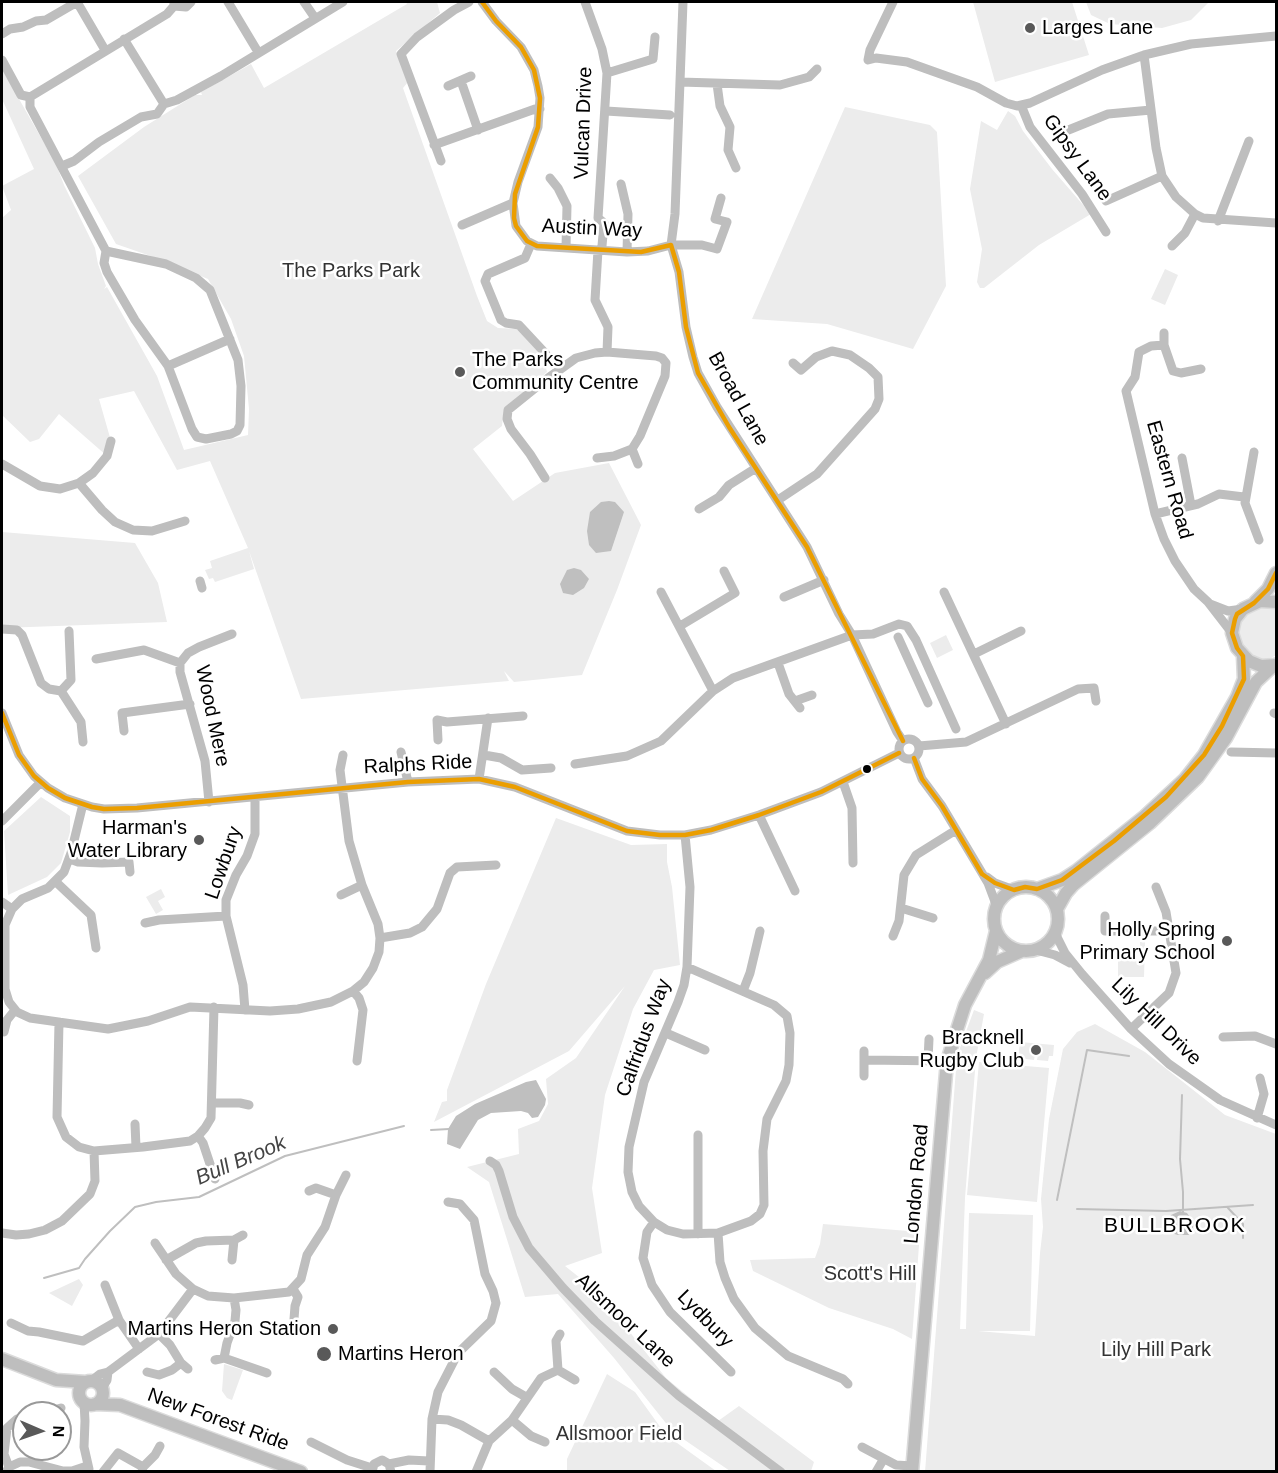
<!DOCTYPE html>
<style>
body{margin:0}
#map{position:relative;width:1278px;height:1473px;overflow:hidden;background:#fff;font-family:Helvetica,sans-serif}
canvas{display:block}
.frame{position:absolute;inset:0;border:3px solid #000;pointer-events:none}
.north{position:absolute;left:12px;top:1401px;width:60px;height:60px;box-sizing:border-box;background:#fff;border:2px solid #999;border-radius:50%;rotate:92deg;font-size:16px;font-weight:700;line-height:24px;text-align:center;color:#000}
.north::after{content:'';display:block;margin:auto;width:21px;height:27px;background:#595959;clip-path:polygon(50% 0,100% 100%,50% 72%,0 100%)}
</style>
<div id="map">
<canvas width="1278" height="1473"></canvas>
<div class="frame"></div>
<div class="north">N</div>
</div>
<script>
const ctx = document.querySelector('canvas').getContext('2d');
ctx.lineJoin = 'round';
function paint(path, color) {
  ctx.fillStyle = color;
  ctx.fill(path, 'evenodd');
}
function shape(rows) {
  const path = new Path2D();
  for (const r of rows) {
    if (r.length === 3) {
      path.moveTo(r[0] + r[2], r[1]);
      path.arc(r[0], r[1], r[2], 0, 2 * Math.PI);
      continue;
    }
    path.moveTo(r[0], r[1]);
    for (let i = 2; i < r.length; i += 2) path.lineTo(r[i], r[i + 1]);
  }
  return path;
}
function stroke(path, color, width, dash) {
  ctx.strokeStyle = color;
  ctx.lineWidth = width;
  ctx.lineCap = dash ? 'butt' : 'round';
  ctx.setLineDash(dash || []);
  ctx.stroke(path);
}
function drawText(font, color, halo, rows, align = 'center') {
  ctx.font = font + ' Helvetica,sans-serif';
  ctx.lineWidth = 5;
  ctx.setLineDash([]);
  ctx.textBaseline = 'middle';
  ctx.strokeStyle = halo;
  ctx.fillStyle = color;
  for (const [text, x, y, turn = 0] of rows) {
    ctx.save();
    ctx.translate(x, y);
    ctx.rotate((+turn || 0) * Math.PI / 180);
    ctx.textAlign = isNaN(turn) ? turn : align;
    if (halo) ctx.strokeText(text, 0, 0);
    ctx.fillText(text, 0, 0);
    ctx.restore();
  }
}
paint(shape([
 [406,2,437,2,440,13,396,51,408,82,403,88,477,296,487,321,498,328,518,329,543,357,547,372,504,408,502,426,473,449,513,501,555,473,609,463,641,525,617,590,582,675,514,682,504,671,509,681,301,699,249,551,254,569,215,582,213,578,209,579,205,570,212,568,210,561,248,548,210,461,177,470,134,391,99,399,111,441,107,456,59,414,39,439,30,442,2,415,2,218,11,210,2,186,34,169,2,99,2,69,56,164,64,185,95,248,98,264,106,286,104,289,107,287,157,376,184,450,248,435,249,409,244,356,231,319,208,279,165,261,116,244,78,176,144,127,195,95,202,95,201,92,251,64,264,88,407,4],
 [973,2,1072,2,1089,55,995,82],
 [1086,2,1209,2,1191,20,1162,28,1110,24,1091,15],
 [845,107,930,125,937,132,946,286,913,349,827,324,752,319],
 [1008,111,1015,116,1023,131,1052,169,1091,214,1039,245,984,288,980,288,977,282,982,249,970,189,981,121,997,130],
 [1165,269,1178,275,1165,305,1151,299],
 [2,532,135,543,158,583,167,622,2,628],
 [1264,605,1276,608,1276,655,1268,660,1256,660,1245,652,1237,635,1238,623,1245,613],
 [946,635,953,650,937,658,930,643],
 [41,797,70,816,70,832,61,863,47,877,8,895,4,831],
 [556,818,631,845,667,844,667,862,672,887,680,965,654,970,633,1009,605,1095,592,1188,602,1253,565,1266,599,1293,666,1378,718,1421,739,1406,814,1462,811,1471,730,1471,673,1432,614,1358,558,1294,525,1297,489,1182,467,1167,519,1154,518,1129,539,1121,548,1104,546,1079,576,1058,625,986,569,1051,434,1122,442,1102,447,1101,447,1090,486,984],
 [161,889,165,897,158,901,163,910,156,914,146,897],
 [1140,942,1145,942,1144,977,1118,977,1118,960,1140,960],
 [974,1010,984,1014,976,1058,965,1198,960,1329,966,1329,969,1213,1033,1215,1030,1331,978,1331,1035,1336,1040,1253,1043,1227,1041,1199,1049,1119,1063,1049,1077,1032,1095,1024,1145,1052,1225,1115,1276,1134,1276,1471,925,1472,957,1056],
 [1020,1042,1054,1045,1053,1056,1049,1056,1048,1061,1037,1060,1038,1055,1035,1054,1034,1060,1018,1058],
 [979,1062,1049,1068,1037,1202,967,1195],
 [823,1224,920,1232,912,1339,893,1329,829,1308,753,1271,750,1260,815,1258,820,1244],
 [79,1279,83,1285,72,1306,49,1293],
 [224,1364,243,1370,232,1400,227,1398,222,1391],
 [607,1374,635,1392,666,1435,716,1471,567,1471,567,1459]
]), '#ececec');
paint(shape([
 [609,501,615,502,624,512,611,551,596,553,589,545,587,531,590,512,601,502],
 [574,568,581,570,589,579,584,588,573,595,563,593,560,584,567,570],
 [536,1080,546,1099,545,1105,538,1117,532,1118,528,1113,521,1111,491,1113,478,1120,460,1149,447,1144,448,1129,456,1116,475,1104,526,1082],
 [1180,1211,1187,1213,1195,1224,1189,1235,1178,1235,1168,1232,1167,1225,1171,1215]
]), '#bfbfbf');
stroke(shape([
 [1182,1095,1180,1159,1183,1192,1183,1212],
 [431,1130,449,1129],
 [1057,1200,1087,1050,1129,1056],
 [1228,1208,1243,1224,1243,1238],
 [1077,1209,1166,1211,1253,1205],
 [44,1278,79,1268,85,1259,110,1231,135,1207,156,1202,199,1197,285,1156,404,1126]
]), '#bfbfbf', 2);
const major = shape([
 [1255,602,1268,589,1276,573],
 [1276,665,1261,666,1249,661,1237,648,1232,633,1235,619,1243,609,1260,601,1276,602],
 [1026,919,32],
 [1037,889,1062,880,1076,871,1145,816,1185,779,1204,755,1237,697,1244,679,1243,656],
 [1057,909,1066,893,1073,885,1150,823,1198,777,1226,738,1256,682,1274,665],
 [985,973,997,962,1022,951],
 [2,1359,56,1380,86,1382],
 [91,1393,12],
 [95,1404,120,1405,301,1472],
 [912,1472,947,1061,965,1005,989,960,996,931]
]);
stroke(major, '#dbdbdb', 15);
stroke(shape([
 [77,2,105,50],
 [228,2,258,52],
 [304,2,315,18],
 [482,2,496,21,521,47,534,70,538,86,540,98,538,127,518,182,513,203,516,226,527,241,537,246,627,252,648,251,671,245,702,245,717,249,727,222,715,219,721,198],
 [585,2,602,49,607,73,598,218,604,223,602,246],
 [683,2,675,214,671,245,679,272,686,327,693,357,698,373,717,407,807,547,839,614,852,635,897,732,903,741],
 [893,2,870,50,868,60,876,58,907,62,977,87,1006,103,1017,106,1030,103,1102,70,1144,55,1191,44,1276,36],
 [174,6,186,7,191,2],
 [2,34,10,29,23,27,36,21,46,20,77,2],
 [124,39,164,104,177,100,221,76,343,2],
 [1144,55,1156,148,1162,176,1176,197,1195,214,1203,218,1276,223],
 [2,60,21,95,30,97],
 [607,73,653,59,655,37],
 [461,81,478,130],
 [680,82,780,85,809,77,817,69],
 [717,84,720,106,730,127,728,150,736,168],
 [448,86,471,76],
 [30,97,30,107,106,251,104,263,107,272,135,320,168,366,192,429,197,437,206,439,231,434,237,431,240,425,241,386,238,360,210,290,196,278,166,264,106,251],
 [30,97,167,14,174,6,174,2],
 [1021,105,1030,127,1082,194,1106,232],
 [606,111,670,115],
 [1061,133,1108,114,1151,110],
 [434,145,535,109,540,109],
 [441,161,401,54,417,37,454,10,469,2],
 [62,166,74,161,99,142,141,117,157,114,164,104],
 [550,178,558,188,567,206,566,248],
 [621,184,628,214,627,252],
 [1106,201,1162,176],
 [1218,221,1249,141],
 [462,225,513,203],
 [531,244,525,258,488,274,485,281,501,320,506,323,519,325,546,354],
 [1172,246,1185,233,1195,214],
 [598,250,595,300,608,327,607,352],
 [1164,333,1164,345,1173,371,1181,373,1201,369],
 [1164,345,1151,346,1139,352,1135,377,1126,391,1155,514,1164,539,1175,561,1194,589,1208,602,1232,633],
 [168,366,230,339],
 [632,449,638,464],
 [1254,452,1245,503,1259,540],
 [1182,458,1191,505],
 [2,464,40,486,60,489,79,483,93,473,107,456,111,441],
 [545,478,530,454,511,429,507,419,508,410,544,381,576,358,595,353,607,352,656,356,662,358,666,363,665,376,640,436,632,449,614,456,597,458],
 [79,483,102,510,115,522,133,530,152,531,185,521],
 [778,500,817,474,875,409,879,399,878,377,869,368,850,355,832,351,816,357,801,370,793,363],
 [699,509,719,497,729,485,756,468],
 [1155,514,1198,504,1219,494,1244,497],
 [200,581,202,588],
 [661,592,713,691],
 [944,592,1006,724],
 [784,597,824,580],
 [1210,604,1228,611,1243,609],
 [680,626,735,593,724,571],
 [2,629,17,630,22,635,41,683,49,689,61,691],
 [898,637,928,703],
 [974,654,1021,631],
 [96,659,144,650,180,663],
 [778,663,789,694,800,708],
 [61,691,71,680,69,631],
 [61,691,81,722,83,742],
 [795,701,812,695],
 [2,713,19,755,34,776,48,788,65,798,92,807,104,809,137,808,408,782,479,779,515,787,627,831,660,835,685,835,711,830,759,815,821,792,899,753],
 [1274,713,1276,714],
 [124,731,122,713,190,704],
 [909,749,10],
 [438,740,437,720,447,722,523,716],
 [919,746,966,742,1078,689,1094,688,1096,701],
 [401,752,408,782],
 [1231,752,1276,753],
 [484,755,501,758,522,770,551,768],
 [914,758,922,779,942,806,988,883,997,907],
 [575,764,627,756,661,741,713,691,733,678,852,635,873,634,899,624,907,626,916,640,956,729],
 [479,779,488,718],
 [843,782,852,808,853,863],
 [209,802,205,761,180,672,180,663,188,653,199,647,232,634],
 [83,804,71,853,64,872,48,888,22,899,12,909,5,925,5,989,9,1002,17,1012,30,1018,108,1029,148,1021,190,1007,270,1011,298,1009,331,1002,353,991,364,982,373,968,379,952,380,938,378,924,362,885,349,841,340,770,343,755],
 [759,815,795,891],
 [2,821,41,782],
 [685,835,690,887,687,967,684,985,678,1002,644,1082,629,1147,628,1172,632,1192,639,1206,654,1222,667,1230,683,1234,718,1233,751,1221,760,1214,764,1205,763,1151,767,1119,786,1081,789,1065,790,1033,787,1016,774,1005,687,967],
 [70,859,78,862,102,863,129,862,130,872],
 [987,877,995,883,1014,890],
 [56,882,91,915,96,948],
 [341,895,362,885],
 [2,902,12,909],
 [901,908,933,918],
 [1105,916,1105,931,1169,931],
 [145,923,159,920,226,916],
 [1055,933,1065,953,1082,974,1131,1029,1169,1064,1220,1100,1276,1125],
 [893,936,899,921,904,875,916,855,956,830],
 [380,938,410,933,422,927,437,909,450,873,457,867,496,865],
 [1036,950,1055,955,1070,963],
 [353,991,359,998,363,1010,357,1061],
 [743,991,750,973,760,931],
 [245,1010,243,985,226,916,226,900,236,875,247,856,255,834,255,798],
 [59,1022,57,1117,66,1137,79,1147,94,1151,143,1147,190,1141,198,1136,205,1128,211,1118,214,1007],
 [1131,1029,1169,993,1176,973,1166,912,1156,887],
 [4,1032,7,1020,15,1010],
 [666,1033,705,1050],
 [1223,1037,1255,1036,1276,1044],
 [864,1051,864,1076],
 [864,1060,947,1061],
 [928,1060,929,1039],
 [213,1103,240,1103,249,1105],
 [1257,1118,1264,1094,1260,1078],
 [135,1124,136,1147],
 [698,1135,698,1234],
 [198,1136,203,1143,215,1179],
 [490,1161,496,1165,499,1171,513,1217,529,1248,563,1288,595,1321,679,1396,781,1472],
 [309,1191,316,1188,336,1195],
 [654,1222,647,1232,643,1258,652,1285,670,1312,731,1372],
 [2,1233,16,1235,29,1234,45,1230,62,1221,90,1194,95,1181,94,1151],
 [718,1233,720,1262,725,1278,734,1299,755,1328,788,1356,843,1379,848,1384],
 [155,1243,176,1274,193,1289,208,1296,234,1298,289,1292,301,1279,307,1255,325,1227,336,1195,346,1175],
 [166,1260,196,1243,206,1241,234,1240,243,1235],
 [232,1260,234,1240],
 [105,1285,119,1320],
 [293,1289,298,1297,295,1306,294,1319],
 [11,1323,28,1331,39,1332,83,1341,119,1320,139,1349],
 [159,1334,170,1345,181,1363,188,1369],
 [224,1358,227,1343,235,1321,236,1310,234,1298],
 [215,1360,224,1358,267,1373],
 [558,1370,575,1380],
 [147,1372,159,1375,172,1370,181,1363],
 [494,1372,512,1389,526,1397],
 [91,1381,100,1374,108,1372,159,1334,193,1289],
 [102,1388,107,1380,108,1372],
 [84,1402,85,1421,84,1447,89,1469],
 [42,1413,61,1408],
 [432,1419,448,1420,461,1425,489,1441,512,1420,541,1378,558,1370,556,1341,560,1334],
 [512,1420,531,1436,545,1442],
 [311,1442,347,1460,372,1468],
 [862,1447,896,1465,912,1466],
 [389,1464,409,1460,429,1461],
 [9,1467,4,1454,7,1428,17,1419,24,1418],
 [6,1472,9,1467,20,1462,29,1462,63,1471,72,1471,87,1466],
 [103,1472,118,1453,143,1467],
 [142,1472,143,1467,155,1455,160,1446],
 [372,1472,374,1464,382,1460,389,1464,391,1472],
 [430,1472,432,1419,438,1392,458,1353,491,1321,496,1303,493,1291,485,1274,474,1220,460,1204,448,1202],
 [476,1472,489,1441],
 [876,1472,883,1460]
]), '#bebebe', 9);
stroke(major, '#bebebe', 12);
stroke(shape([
 [482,2,496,21,521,47,534,70,540,98,538,127,515,194,514,218,516,226,527,241,537,246,641,252,671,245,679,272,686,327,698,373,729,427,807,547,903,741],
 [2,713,19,755,34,776,48,788,65,798,92,807,104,809,137,808,408,782,479,779,515,787,627,831,660,835,685,835,711,830,759,815,821,792,899,753],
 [914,758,922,779,942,806,982,874,995,883,1014,890,1025,887,1037,889,1062,880,1114,841,1166,797,1204,755,1222,726,1244,679,1243,656,1237,648,1232,633,1235,619,1237,614,1254,603,1268,589,1276,573]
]), '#eb9e00', 4.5);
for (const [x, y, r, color] of [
 [1030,28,6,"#595959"],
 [460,372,6,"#595959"],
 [867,769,5,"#000"],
 [199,840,6,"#595959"],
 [1227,941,6,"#595959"],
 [1036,1050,6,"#595959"],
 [333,1329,6,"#595959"],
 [324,1354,8,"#595959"]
]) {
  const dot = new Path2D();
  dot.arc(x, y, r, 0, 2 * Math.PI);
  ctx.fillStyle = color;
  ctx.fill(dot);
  stroke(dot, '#fff', 2);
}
drawText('20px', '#000', '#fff', [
 ["Larges Lane",1042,28,"left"],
 ["The Parks",472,360,"left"],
 ["Community Centre",472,383,"left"],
 ["Harman's",187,828],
 ["Water Library",187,851],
 ["Holly Spring",1215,930],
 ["Primary School",1215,953],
 ["Bracknell",1024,1038],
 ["Rugby Club",1024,1061],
 ["Martins Heron Station",321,1329],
 ["Martins Heron",338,1354,"left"]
], 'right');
drawText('20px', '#000', '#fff', [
 ["Vulcan Drive",584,123,-88],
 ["Gipsy Lane",1077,158,54],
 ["Austin Way",592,229,3],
 ["Broad Lane",738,399,61],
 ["Eastern Road",1169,480,74],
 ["Wood Mere",212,716,78],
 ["Ralphs Ride",418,765,-3],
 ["Lowbury",224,863,-71],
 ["Lily Hill Drive",1156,1022,44],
 ["Calfridus Way",644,1038,-70],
 ["London Road",917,1184,-85],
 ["Lydbury",705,1319,46],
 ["Allsmoor Lane",625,1321,43],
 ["New Forest Ride",218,1420,20]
]);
drawText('20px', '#333', '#fff', [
 ["The Parks Park",351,271],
 ["Scott's Hill",870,1274],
 ["Lily Hill Park",1156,1350],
 ["Allsmoor Field",619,1434]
]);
drawText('italic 21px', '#444', '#fff', [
 ["Bull Brook",241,1161,-23]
]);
ctx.letterSpacing = '1.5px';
drawText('21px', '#000', '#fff', [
 ["BULLBROOK",1175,1226]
]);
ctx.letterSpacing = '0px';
</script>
